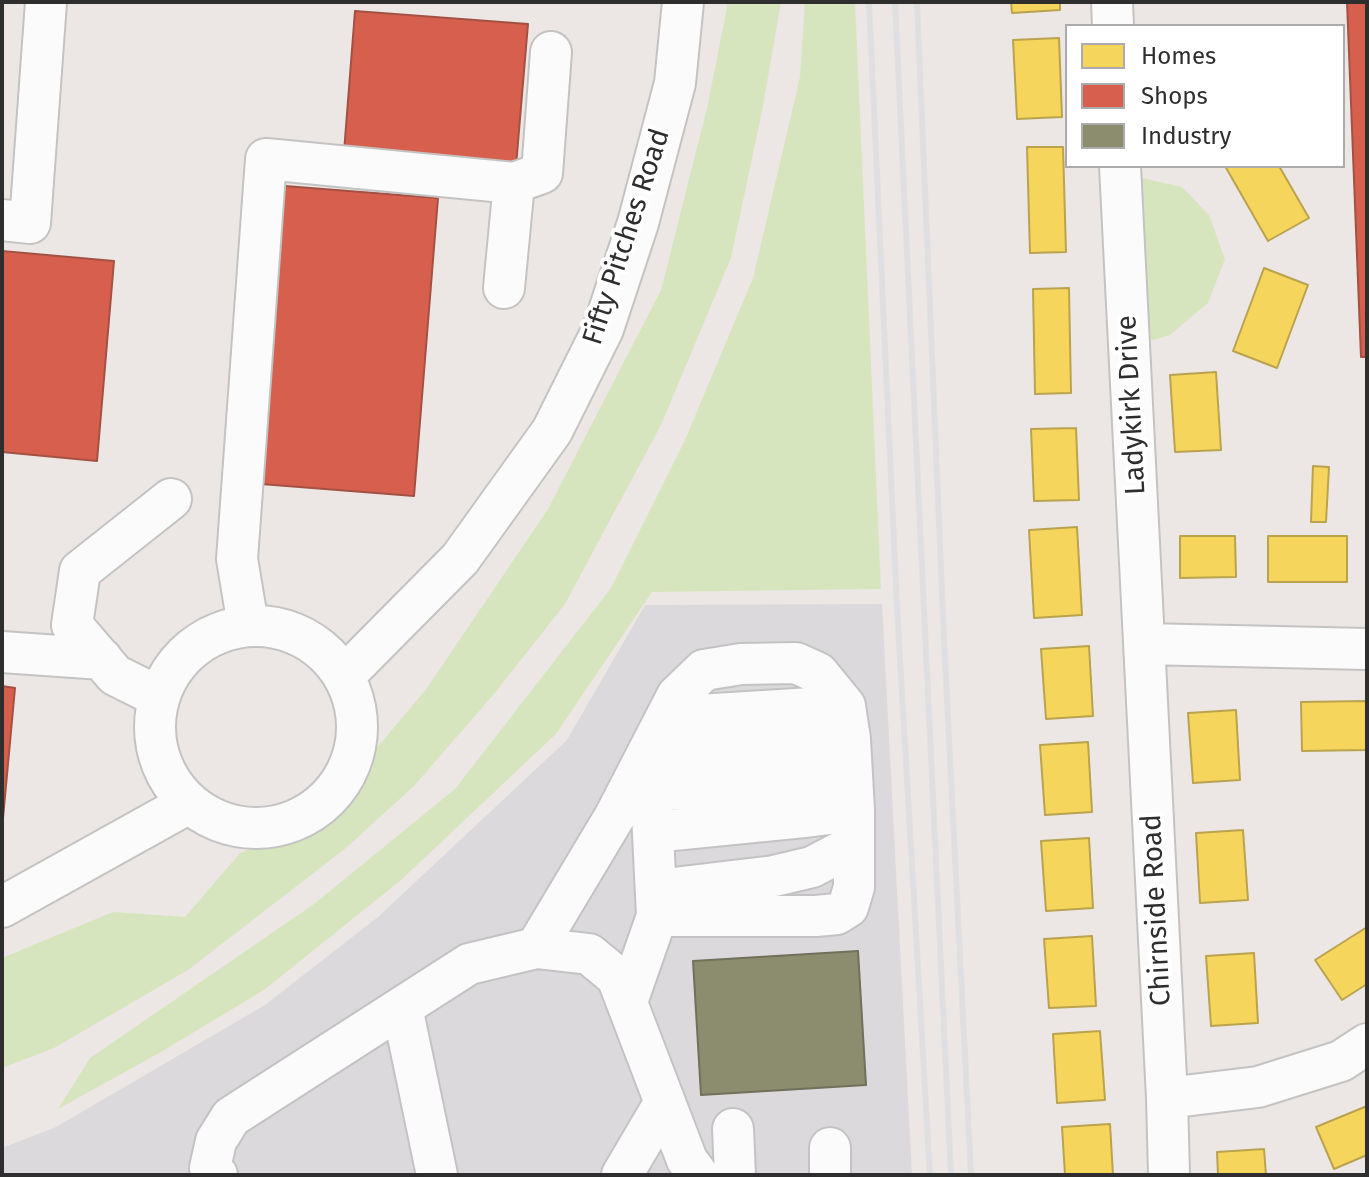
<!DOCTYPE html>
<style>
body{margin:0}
#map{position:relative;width:1369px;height:1177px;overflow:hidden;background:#ece7e4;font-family:"Fira Sans",sans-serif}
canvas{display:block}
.frame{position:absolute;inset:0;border:4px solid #2e2e2e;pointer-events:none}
.legend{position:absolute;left:1065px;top:24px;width:280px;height:144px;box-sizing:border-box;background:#fff;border:2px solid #ababab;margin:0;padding:10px 14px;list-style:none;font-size:24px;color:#2e2e2e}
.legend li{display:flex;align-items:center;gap:16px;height:40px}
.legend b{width:40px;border:2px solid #ababab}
</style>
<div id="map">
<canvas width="1369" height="1177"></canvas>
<div class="frame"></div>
<ul class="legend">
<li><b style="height:22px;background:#f6d55c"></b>Homes</li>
<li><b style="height:22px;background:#d6604d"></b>Shops</li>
<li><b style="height:22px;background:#8c8c6e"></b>Industry</li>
</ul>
</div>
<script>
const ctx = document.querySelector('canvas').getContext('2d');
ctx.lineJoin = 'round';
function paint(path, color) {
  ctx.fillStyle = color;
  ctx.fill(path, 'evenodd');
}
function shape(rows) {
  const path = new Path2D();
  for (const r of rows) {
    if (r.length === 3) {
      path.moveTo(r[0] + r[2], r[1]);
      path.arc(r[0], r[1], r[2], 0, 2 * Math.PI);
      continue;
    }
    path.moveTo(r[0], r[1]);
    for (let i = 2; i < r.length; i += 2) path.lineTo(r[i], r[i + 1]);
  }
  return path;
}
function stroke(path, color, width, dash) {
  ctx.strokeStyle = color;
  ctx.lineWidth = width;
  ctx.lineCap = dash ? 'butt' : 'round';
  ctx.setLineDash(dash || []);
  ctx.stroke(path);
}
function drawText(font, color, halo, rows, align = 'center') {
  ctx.font = font + ' "Fira Sans",sans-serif';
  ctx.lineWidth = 8;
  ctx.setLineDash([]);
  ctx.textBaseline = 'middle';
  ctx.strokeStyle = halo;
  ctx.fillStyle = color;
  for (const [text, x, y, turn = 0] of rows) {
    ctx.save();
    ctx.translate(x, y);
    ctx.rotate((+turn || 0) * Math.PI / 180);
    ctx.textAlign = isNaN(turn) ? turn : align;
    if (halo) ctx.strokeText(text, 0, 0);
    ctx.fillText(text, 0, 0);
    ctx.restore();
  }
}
paint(shape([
 [882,604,912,1175,2,1175,2,1148,56,1127,265,1005,378,917,567,740,645,605]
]), '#dbd9db');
paint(shape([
 [728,2,781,2,762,111,731,258,661,425,565,604,494,694,414,786,346,848,188,970,54,1048,2,1068,2,958,113,912,185,917,240,853,323,820,375,750,427,688,548,509,661,290,708,104],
 [805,2,855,2,881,589,652,592,556,734,400,881,264,990,161,1052,58,1109,90,1058,314,904,455,789,611,588,685,440,753,278,800,77],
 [1133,176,1182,187,1209,215,1225,259,1208,303,1170,335,1154,340,1143,337]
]), '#d7e5be');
const homes = shape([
 [1011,2,1060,2,1060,10,1012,13,1011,2],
 [1059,38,1062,117,1017,119,1013,40,1059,38],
 [1027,147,1063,147,1066,252,1030,253,1027,147],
 [1225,166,1279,166,1309,218,1268,241,1225,166],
 [1264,268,1308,285,1277,368,1233,351,1264,268],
 [1069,288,1071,393,1035,394,1033,289,1069,288],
 [1216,372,1221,450,1175,452,1170,375,1216,372],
 [1076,428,1079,500,1034,501,1031,429,1076,428],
 [1313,466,1329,467,1326,522,1311,522,1313,466],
 [1077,527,1082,615,1034,618,1029,530,1077,527],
 [1180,536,1235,536,1236,577,1180,578,1180,536],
 [1268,536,1347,536,1347,582,1268,582,1268,536],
 [1089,646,1093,716,1046,719,1041,649,1089,646],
 [1367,701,1367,750,1302,751,1301,702,1367,701],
 [1236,710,1240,780,1193,783,1188,713,1236,710],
 [1088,742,1092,812,1045,815,1040,745,1088,742],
 [1243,830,1248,900,1200,903,1196,833,1243,830],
 [1089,838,1093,908,1046,911,1041,841,1089,838],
 [1367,927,1367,984,1342,1000,1315,960,1367,927],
 [1092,936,1096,1006,1049,1008,1044,939,1092,936],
 [1254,953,1258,1023,1211,1026,1206,956,1254,953],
 [1100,1031,1105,1100,1057,1103,1053,1034,1100,1031],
 [1367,1106,1367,1155,1334,1169,1316,1127,1367,1106],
 [1110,1124,1113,1175,1065,1175,1062,1127,1110,1124],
 [1264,1149,1266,1175,1218,1175,1217,1152,1264,1149]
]);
paint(homes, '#f6d55c');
stroke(homes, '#baa34e', 2);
const shops = shape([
 [1347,2,1367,2,1367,357,1361,357,1347,2],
 [355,11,528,24,516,166,344,152,355,11],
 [285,186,438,198,414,496,261,484,285,186],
 [2,251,114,261,97,461,2,452,2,251],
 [2,686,15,688,2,829,2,686]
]);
paint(shops, '#d6604d');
stroke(shops, '#a45144', 2);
const industry = shape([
 [858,951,866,1085,701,1095,693,961,858,951]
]);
paint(industry, '#8c8c6e');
stroke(industry, '#70705b', 2);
const minor = shape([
 [1112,2,1113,26],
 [1120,166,1167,1098,1169,1175],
 [2,220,30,223,46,2],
 [504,288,514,183],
 [248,625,237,559,266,159,514,183,542,173,551,52],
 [256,727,101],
 [1144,644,1367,649],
 [2,652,102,659],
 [344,676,460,559,552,431,603,329,638,223,675,83,683,2],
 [159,697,115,675,72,625,80,571,171,499],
 [666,717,845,706],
 [651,791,852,777],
 [653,832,804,817,854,811],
 [657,890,774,876,812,867,854,845],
 [2,907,189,803],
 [536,948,615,816,677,696,704,670,741,664,796,663,818,673,845,706,850,739,854,811,854,887,848,907,837,914,816,916,657,916],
 [627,1002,657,916,649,752,850,739],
 [402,1007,437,1175],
 [1167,1098,1258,1087,1341,1061,1367,1044],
 [733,1129,735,1175],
 [830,1148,830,1175],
 [217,1175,210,1168,216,1141,231,1117,469,964,536,948,589,954,617,977,687,1160,698,1175],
 [622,1175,665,1102]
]);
stroke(minor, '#c4c3c3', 44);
stroke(minor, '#fcfbfb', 40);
stroke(shape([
 [869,2,897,607,930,1175],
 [895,2,951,1175],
 [917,2,944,639,971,1175]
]), '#dfdfe1', 6);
drawText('28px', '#2e2e2e', '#fff', [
 ["Fifty Pitches Road",627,237,-72],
 ["Ladykirk Drive",1132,405,-93],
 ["Chirnside Road",1157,910,-93]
]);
</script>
